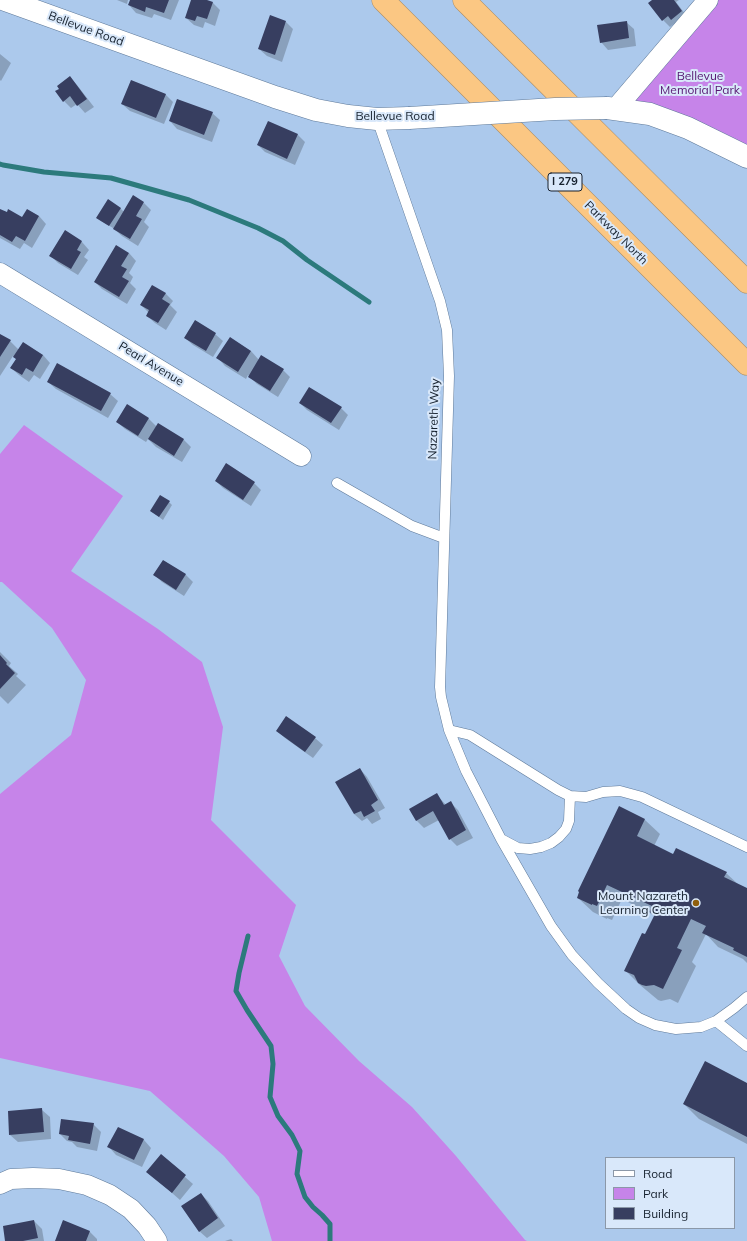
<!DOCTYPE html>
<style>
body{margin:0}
#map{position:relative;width:747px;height:1241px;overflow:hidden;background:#acc9ec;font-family:Mulish,sans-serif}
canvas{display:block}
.legend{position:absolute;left:605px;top:1157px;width:130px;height:72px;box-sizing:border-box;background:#d9e8fa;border:1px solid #8b98a8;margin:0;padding:5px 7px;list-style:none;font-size:12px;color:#16212e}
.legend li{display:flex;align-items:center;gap:8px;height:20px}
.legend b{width:20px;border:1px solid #8b98a8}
</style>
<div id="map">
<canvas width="747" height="1241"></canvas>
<ul class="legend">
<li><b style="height:5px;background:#fff"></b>Road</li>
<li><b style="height:11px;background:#c684e9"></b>Park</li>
<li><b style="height:11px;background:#373e60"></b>Building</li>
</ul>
</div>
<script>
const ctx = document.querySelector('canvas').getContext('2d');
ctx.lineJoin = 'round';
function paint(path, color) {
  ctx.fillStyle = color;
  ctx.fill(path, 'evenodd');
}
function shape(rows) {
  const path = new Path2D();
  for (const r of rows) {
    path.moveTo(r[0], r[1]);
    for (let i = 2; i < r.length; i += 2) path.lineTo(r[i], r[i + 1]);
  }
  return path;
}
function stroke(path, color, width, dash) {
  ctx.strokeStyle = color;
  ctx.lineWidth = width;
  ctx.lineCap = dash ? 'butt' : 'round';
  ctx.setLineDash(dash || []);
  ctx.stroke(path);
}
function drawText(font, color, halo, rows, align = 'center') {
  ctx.font = font + ' Mulish,sans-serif';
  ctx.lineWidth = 4;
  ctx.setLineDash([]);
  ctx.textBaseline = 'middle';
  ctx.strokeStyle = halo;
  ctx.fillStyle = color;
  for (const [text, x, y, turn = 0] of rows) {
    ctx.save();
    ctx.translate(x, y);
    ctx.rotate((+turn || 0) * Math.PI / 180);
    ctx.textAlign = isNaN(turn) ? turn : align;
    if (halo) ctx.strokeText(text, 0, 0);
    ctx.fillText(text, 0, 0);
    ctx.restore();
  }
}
paint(shape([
 [714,0,747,0,747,157,616,108],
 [24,425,123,496,71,571,158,629,202,662,223,727,211,820,296,905,279,956,305,1006,359,1061,412,1107,456,1156,525,1240,527,1241,272,1241,259,1197,224,1156,150,1091,0,1058,0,794,71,735,86,680,52,628,2,582,0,582,0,454]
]), '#c684e9');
paint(shape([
 [117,0,128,0,127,4],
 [131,0,179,0,171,20,154,14,152,18,136,13,129,5],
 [192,0,204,0,213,3,220,10,215,26,205,22,203,28,194,25,186,18],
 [653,0,679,0,676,2,689,19,675,23,670,27,663,20],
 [286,22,293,29,282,62,267,56,259,49],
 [626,22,634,29,636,46,608,50,601,42],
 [0,54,11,63,1,81,0,80],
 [70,77,77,85,94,107,85,113,77,104,71,108,64,101],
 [165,94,173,102,164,124,130,111,122,104],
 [212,113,220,120,212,142,177,129,170,121],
 [298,135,305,142,295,165,265,152,258,145],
 [144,203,151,210,144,222,149,227,138,246,122,236,113,228,101,221,97,218,120,208,124,212],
 [28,210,39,216,46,224,32,248,24,243,20,249,0,238,0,212,23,219],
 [65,232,82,242,89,250,84,257,88,260,78,275,58,263,51,256],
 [129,253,136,261,129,273,133,277,130,283,136,289,127,304,102,289,95,282],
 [165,293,173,301,170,305,177,312,166,330,155,323,147,316,149,313,141,305],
 [215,334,223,341,213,357,193,345,185,338],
 [0,335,10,341,19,350,23,343,43,355,50,363,40,379,34,375,29,382,19,375,11,368,17,360,13,356,0,376],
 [230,338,251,351,259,360,283,370,290,377,278,397,257,384,248,375,246,379,225,366,218,358],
 [48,382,110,394,118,401,108,418,56,389],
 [300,403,341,408,348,415,339,430,307,410],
 [149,419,157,427,158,424,184,440,191,447,182,462,156,447,148,439,146,442,125,429,117,422],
 [216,481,254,483,261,490,251,506,223,488],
 [169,502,172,505,163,520,151,511],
 [164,561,186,575,193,582,184,596,162,582,155,575],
 [0,652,11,663,9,666,18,674,16,676,26,685,8,704,0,696],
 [277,731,315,738,323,745,313,758,285,738],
 [360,769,367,777,385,808,378,812,381,819,372,824,367,818,362,821,354,814],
 [437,795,446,805,451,803,458,810,473,838,457,846,450,839,439,820,424,828,416,820],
 [619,808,645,820,660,834,654,846,674,855,726,873,740,886,747,889,747,963,743,959,718,947,706,934,692,962,696,966,678,1003,670,999,661,1001,658,1000,640,985,625,970,645,936,655,916,622,899,612,920,607,918,607,919,593,912,578,898],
 [747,1084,747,1144,699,1119,684,1104],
 [42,1110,50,1117,51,1139,18,1142,10,1135],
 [93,1124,101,1132,97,1151,77,1147,72,1142,67,1141,60,1134],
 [118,1128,144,1140,151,1148,142,1167,116,1155,109,1147],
 [161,1156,193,1184,180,1200,148,1172],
 [201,1194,208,1201,225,1226,207,1238,199,1231],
 [34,1221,42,1229,44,1241,6,1241],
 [64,1221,90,1232,97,1239,97,1241,56,1241],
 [231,1239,233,1241,225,1241]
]), '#0003');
stroke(shape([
 [0,164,3,165,44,172,111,178,189,200,258,228,283,241,307,260,369,302],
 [248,936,239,973,236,991,247,1010,271,1046,273,1064,270,1097,278,1116,292,1135,300,1151,297,1174,305,1197,313,1207,322,1215,330,1224,330,1241]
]), '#2c7a7c', 5);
paint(shape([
 [130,0,169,0,164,13,146,7,145,12,128,5],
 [191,0,207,0,213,2,207,19,197,16,195,21,185,18],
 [652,0,674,0,682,11,671,20,668,16,662,21,648,3],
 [270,15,286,21,275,55,258,49],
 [627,21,629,38,600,43,597,25],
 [70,76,87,99,77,106,70,96,63,102,55,91,59,89,57,86],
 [131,80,166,94,156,118,121,104],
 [177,99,213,112,204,135,169,121],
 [268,121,298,134,287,159,257,145],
 [133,195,144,202,136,216,142,219,130,239,113,229],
 [108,199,121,208,109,226,96,218],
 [0,209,7,212,8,209,22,217,27,209,39,216,25,241,16,236,12,242,0,235],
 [65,230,82,241,77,250,81,252,71,269,49,256],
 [116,245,129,253,121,266,127,269,122,277,129,281,119,297,94,282],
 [152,285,166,293,162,299,170,304,158,323,146,316,149,310,140,305],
 [195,320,216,333,206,351,184,338],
 [0,334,11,340,0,357],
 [230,337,251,351,238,372,216,358],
 [23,342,43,355,33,372,26,368,22,375,10,368,16,359,13,357],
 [261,355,284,369,270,391,248,377],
 [57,363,111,393,101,411,47,382],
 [309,387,342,407,331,423,299,403],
 [127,404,149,418,138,436,116,422],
 [158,423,184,439,174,456,148,439],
 [226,463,255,482,243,500,215,481],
 [160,495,170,501,159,517,150,511],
 [163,560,186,574,176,590,153,575],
 [0,655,7,663,6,664,15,673,0,689],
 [286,716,316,737,305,752,276,731],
 [360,768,378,800,371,805,375,811,364,817,361,811,354,814,335,782],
 [437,793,444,805,451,801,466,830,449,840,433,811,416,821,409,809],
 [619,806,645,819,637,836,673,854,676,848,727,872,724,877,747,888,747,957,733,950,734,948,702,933,706,926,691,919,677,948,682,950,663,989,654,985,646,986,642,985,638,983,634,975,624,971,642,933,645,934,655,914,649,912,652,906,607,885,597,906,592,904,592,905,577,898,579,892,578,891],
 [705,1061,747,1083,747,1137,683,1104],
 [42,1108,44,1132,9,1135,8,1111],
 [61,1119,94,1123,90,1144,68,1140,69,1136,59,1134],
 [118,1127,144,1139,134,1160,107,1147],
 [161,1154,186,1175,172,1193,146,1172],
 [201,1193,218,1218,199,1232,181,1206],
 [34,1220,38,1238,23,1241,5,1241,3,1226],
 [63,1220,90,1231,86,1241,55,1241]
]), '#373e60');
const service = shape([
 [377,119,440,301,447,330,449,376,440,687,441,697,449,730,466,771,501,839,551,926,572,955,598,983,626,1009,639,1018,655,1025,676,1029,701,1027,716,1021,734,1008,747,997],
 [337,483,412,526,444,538],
 [449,730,470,735,558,790,570,796,586,797,603,792,620,791,642,797,747,847],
 [501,839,518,848,530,849,541,847,551,843,559,837,566,829,569,821,570,796],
 [716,1021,747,1046]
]);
const minor = shape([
 [616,108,708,0],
 [0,273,301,456],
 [0,1184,11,1179,33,1178,59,1179,87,1185,110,1195,131,1209,147,1226,157,1241]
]);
const tertiary = shape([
 [5,0,275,97,316,110,348,116,377,119,409,118],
 [607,108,650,114,688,128,747,157]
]);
const motorway = shape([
 [383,0,747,364],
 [464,0,747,282]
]);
stroke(service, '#5e7999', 11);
stroke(minor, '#5e7999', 21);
stroke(tertiary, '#5e7999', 23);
stroke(motorway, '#ab8d65', 23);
stroke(service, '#fff', 10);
stroke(minor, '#fff', 20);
stroke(tertiary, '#fff', 22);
stroke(motorway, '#fbc783', 22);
const tertiaryBridge = shape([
 [409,118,555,109,607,108]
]);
stroke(tertiaryBridge, '#5e7999', 23, []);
stroke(tertiaryBridge, '#fff', 22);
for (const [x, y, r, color] of [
 [696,903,4,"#905f0c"]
]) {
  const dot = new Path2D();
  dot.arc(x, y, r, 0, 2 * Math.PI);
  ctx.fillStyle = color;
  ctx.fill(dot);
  stroke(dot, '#d9e8fa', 1.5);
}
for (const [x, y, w] of [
 [565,182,34]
]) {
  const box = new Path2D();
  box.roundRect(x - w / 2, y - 9, w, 18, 3);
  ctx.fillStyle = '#d9e8fa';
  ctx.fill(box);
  stroke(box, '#16212e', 1);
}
drawText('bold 11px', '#16212e', null, [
 ["I 279",565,182]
]);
drawText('12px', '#16212e', '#d9e8fa', [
 ["Bellevue Road",86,29,20],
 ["Bellevue Road",395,116],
 ["Parkway North",616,233,45],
 ["Pearl Avenue",151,364,31],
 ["Nazareth Way",434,419,-88]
]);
drawText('12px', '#551570', '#d9e8fa', [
 ["Bellevue",700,76],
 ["Memorial Park",700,90]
]);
drawText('12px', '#16212e', '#d9e8fa', [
 ["Mount Nazareth",688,896],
 ["Learning Center",688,910]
], 'right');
</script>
